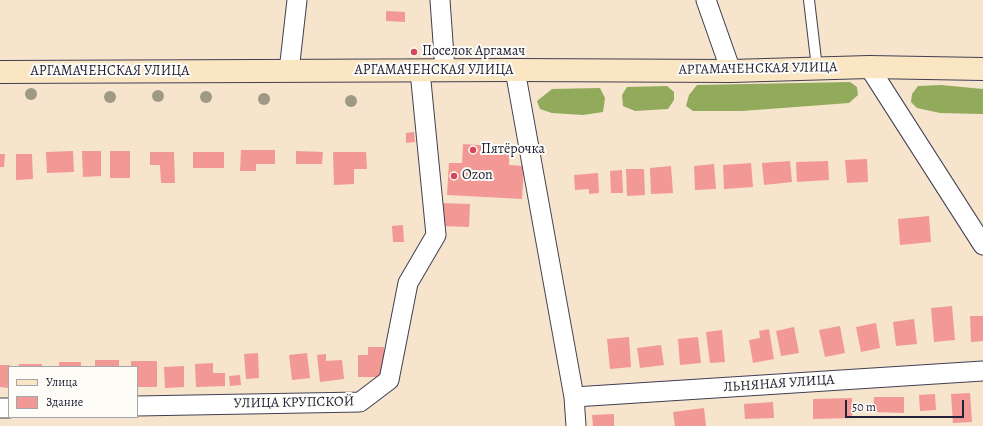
<!DOCTYPE html>
<meta charset="utf-8">
<style>
body{margin:0}
#map{position:relative;width:983px;height:426px;overflow:hidden;background:#f6e4cd;font-family:Alegreya,serif}
canvas{display:block}
.legend{position:absolute;left:8px;top:366px;width:130px;height:52px;box-sizing:border-box;background:#fdfcf7;border:1px solid #a5a5ac;margin:0;padding:5px 7px;list-style:none;font-size:12px;color:#22223b}
.legend li{display:flex;align-items:center;gap:8px;height:20px}
.legend b{width:20px;border:1px solid #a5a5ac}
.scale{position:absolute;left:845px;top:400px;width:119px;height:18px;box-sizing:border-box;border:2px solid #22223b;border-top:0;padding-left:5px;font-size:12px;line-height:14px;white-space:nowrap;color:#22223b;-webkit-text-stroke:3px #fdfcf7;paint-order:stroke}
</style>
<div id="map">
<canvas width="983" height="426"></canvas>
<ul class="legend">
<li><b style="height:5px;background:#fbe6c4"></b>Улица</li>
<li><b style="height:11px;background:#f29895"></b>Здание</li>
</ul>
<div class="scale">50 m</div>
</div>
<script>
const ctx = document.querySelector('canvas').getContext('2d');
ctx.lineJoin = 'round';
function paint(path, color) {
  ctx.fillStyle = color;
  ctx.fill(path, 'evenodd');
}
function shape(rows) {
  const path = new Path2D();
  for (const r of rows) {
    path.moveTo(r[0], r[1]);
    for (let i = 2; i < r.length; i += 2) path.lineTo(r[i], r[i + 1]);
  }
  return path;
}
function stroke(path, color, width, dash) {
  ctx.strokeStyle = color;
  ctx.lineWidth = width;
  ctx.lineCap = dash ? 'butt' : 'round';
  ctx.setLineDash(dash || []);
  ctx.stroke(path);
}
function drawText(font, color, halo, rows, align = 'center') {
  ctx.font = font + ' Alegreya,serif';
  ctx.lineWidth = 4;
  ctx.setLineDash([]);
  ctx.textBaseline = 'middle';
  ctx.strokeStyle = halo;
  ctx.fillStyle = color;
  for (const [text, x, y, turn = 0] of rows) {
    ctx.save();
    ctx.translate(x, y);
    ctx.rotate((+turn || 0) * Math.PI / 180);
    ctx.textAlign = isNaN(turn) ? turn : align;
    if (halo) ctx.strokeText(text, 0, 0);
    ctx.fillText(text, 0, 0);
    ctx.restore();
  }
}
paint(shape([
 [850,82,857,87,858,95,849,103,742,111,693,111,686,106,689,95,697,85],
 [941,85,983,89,983,114,940,113,917,108,911,102,912,94,918,86],
 [667,86,674,92,674,100,668,109,635,111,623,106,622,95,627,87],
 [600,88,605,98,603,112,583,115,552,113,540,109,537,101,552,89]
]), '#91aa5b');
paint(shape([
 [386,11,405,12,405,22,386,21],
 [414,132,415,142,406,143,406,133],
 [463,144,510,147,509,165,524,166,522,199,447,195,449,163,462,163],
 [241,150,275,150,275,164,256,164,256,171,240,171],
 [73,151,74,172,47,173,46,152],
 [82,151,101,151,101,176,83,177],
 [110,151,130,151,130,178,110,178],
 [296,151,323,152,322,164,296,164],
 [150,152,174,152,175,183,161,183,160,165,150,165],
 [193,152,224,152,224,168,193,168],
 [333,152,366,152,367,169,354,169,354,184,334,185],
 [0,154,5,154,4,167,0,167],
 [16,154,32,154,33,179,16,180],
 [867,159,868,182,847,183,845,160],
 [790,161,792,182,764,185,762,163],
 [828,161,829,180,797,182,796,162],
 [751,163,753,187,724,189,723,165],
 [714,164,716,189,695,190,694,166],
 [671,166,673,193,651,194,650,168],
 [626,169,644,169,645,195,627,196],
 [622,170,623,193,611,193,610,171],
 [598,173,599,193,589,194,589,189,575,190,574,175],
 [441,203,470,204,469,227,440,226],
 [929,216,931,242,900,245,898,219],
 [403,225,404,242,393,242,392,226],
 [952,306,955,340,934,342,931,308],
 [970,316,983,316,983,341,971,342],
 [914,319,917,344,896,346,893,322],
 [876,323,880,348,861,352,856,327],
 [840,326,845,353,825,357,819,330],
 [794,327,799,353,781,356,776,331],
 [769,329,774,359,753,363,749,340,760,338,759,331],
 [722,330,725,362,710,363,706,332],
 [629,337,631,367,610,369,607,339],
 [698,337,701,363,680,365,678,339],
 [661,345,664,365,640,368,637,348],
 [368,347,384,347,384,377,358,377,358,355,368,355],
 [258,353,259,378,246,379,244,354],
 [307,353,310,378,292,380,289,355],
 [326,354,326,361,342,360,344,379,320,382,317,355],
 [95,360,119,360,119,367,95,367],
 [131,361,157,361,157,387,137,387,137,367,131,367],
 [59,362,81,362,81,367,59,367],
 [213,363,213,373,225,373,225,386,196,387,195,364],
 [19,364,42,364,42,367,19,367],
 [0,365,10,365,9,388,0,387],
 [184,366,184,387,165,388,164,367],
 [240,375,241,385,230,386,229,376],
 [970,393,972,422,953,423,951,394],
 [935,394,936,410,920,411,919,395],
 [874,397,904,397,904,413,873,412],
 [852,398,852,418,813,419,813,399],
 [773,402,774,418,745,419,744,404],
 [704,408,706,426,675,426,673,412],
 [614,414,614,426,593,426,592,415]
]), '#f29895');
const service = shape([
 [809,0,817,68]
]);
const minor = shape([
 [440,0,445,70],
 [706,0,731,71],
 [869,67,983,245],
 [515,70,574,397,576,426],
 [289,71,297,0],
 [574,397,983,371],
 [137,406,360,402,389,380,408,283,436,235,420,71],
 [0,408,9,408]
]);
const secondary = shape([
 [0,72,515,70,731,71,869,67,983,69]
]);
stroke(service, '#423f51', 12);
stroke(minor, '#423f51', 21);
stroke(secondary, '#423f51', 24);
stroke(service, '#fff', 10);
stroke(minor, '#fff', 19);
stroke(secondary, '#fbe6c4', 22);
ctx.fillStyle = '#9e9985';
for (const [x, y] of [
 [31,94],
 [158,96],
 [110,97],
 [206,97],
 [264,99],
 [351,101]
]) {
  ctx.beginPath();
  ctx.arc(x, y, 6, 0, 2 * Math.PI);
  ctx.fill();
}
for (const [x, y, r, color] of [
 [414,52,4,"#d1495b"],
 [473,150,4,"#d1495b"],
 [454,176,4,"#d1495b"]
]) {
  const dot = new Path2D();
  dot.arc(x, y, r, 0, 2 * Math.PI);
  ctx.fillStyle = color;
  ctx.fill(dot);
  stroke(dot, '#fdfcf7', 1.5);
}
drawText('14px', '#22223b', '#fdfcf7', [
 ["Поселок Аргамач",422,52],
 ["Пятёрочка",481,150],
 ["Ozon",462,176]
], 'left');
drawText('14px', '#22223b', '#fdfcf7', [
 ["АРГАМАЧЕНСКАЯ УЛИЦА",758,69,-1],
 ["АРГАМАЧЕНСКАЯ УЛИЦА",434,71],
 ["АРГАМАЧЕНСКАЯ УЛИЦА",110,72],
 ["ЛЬНЯНАЯ УЛИЦА",779,384,-4],
 ["УЛИЦА КРУПСКОЙ",294,403,-1]
]);
</script>
